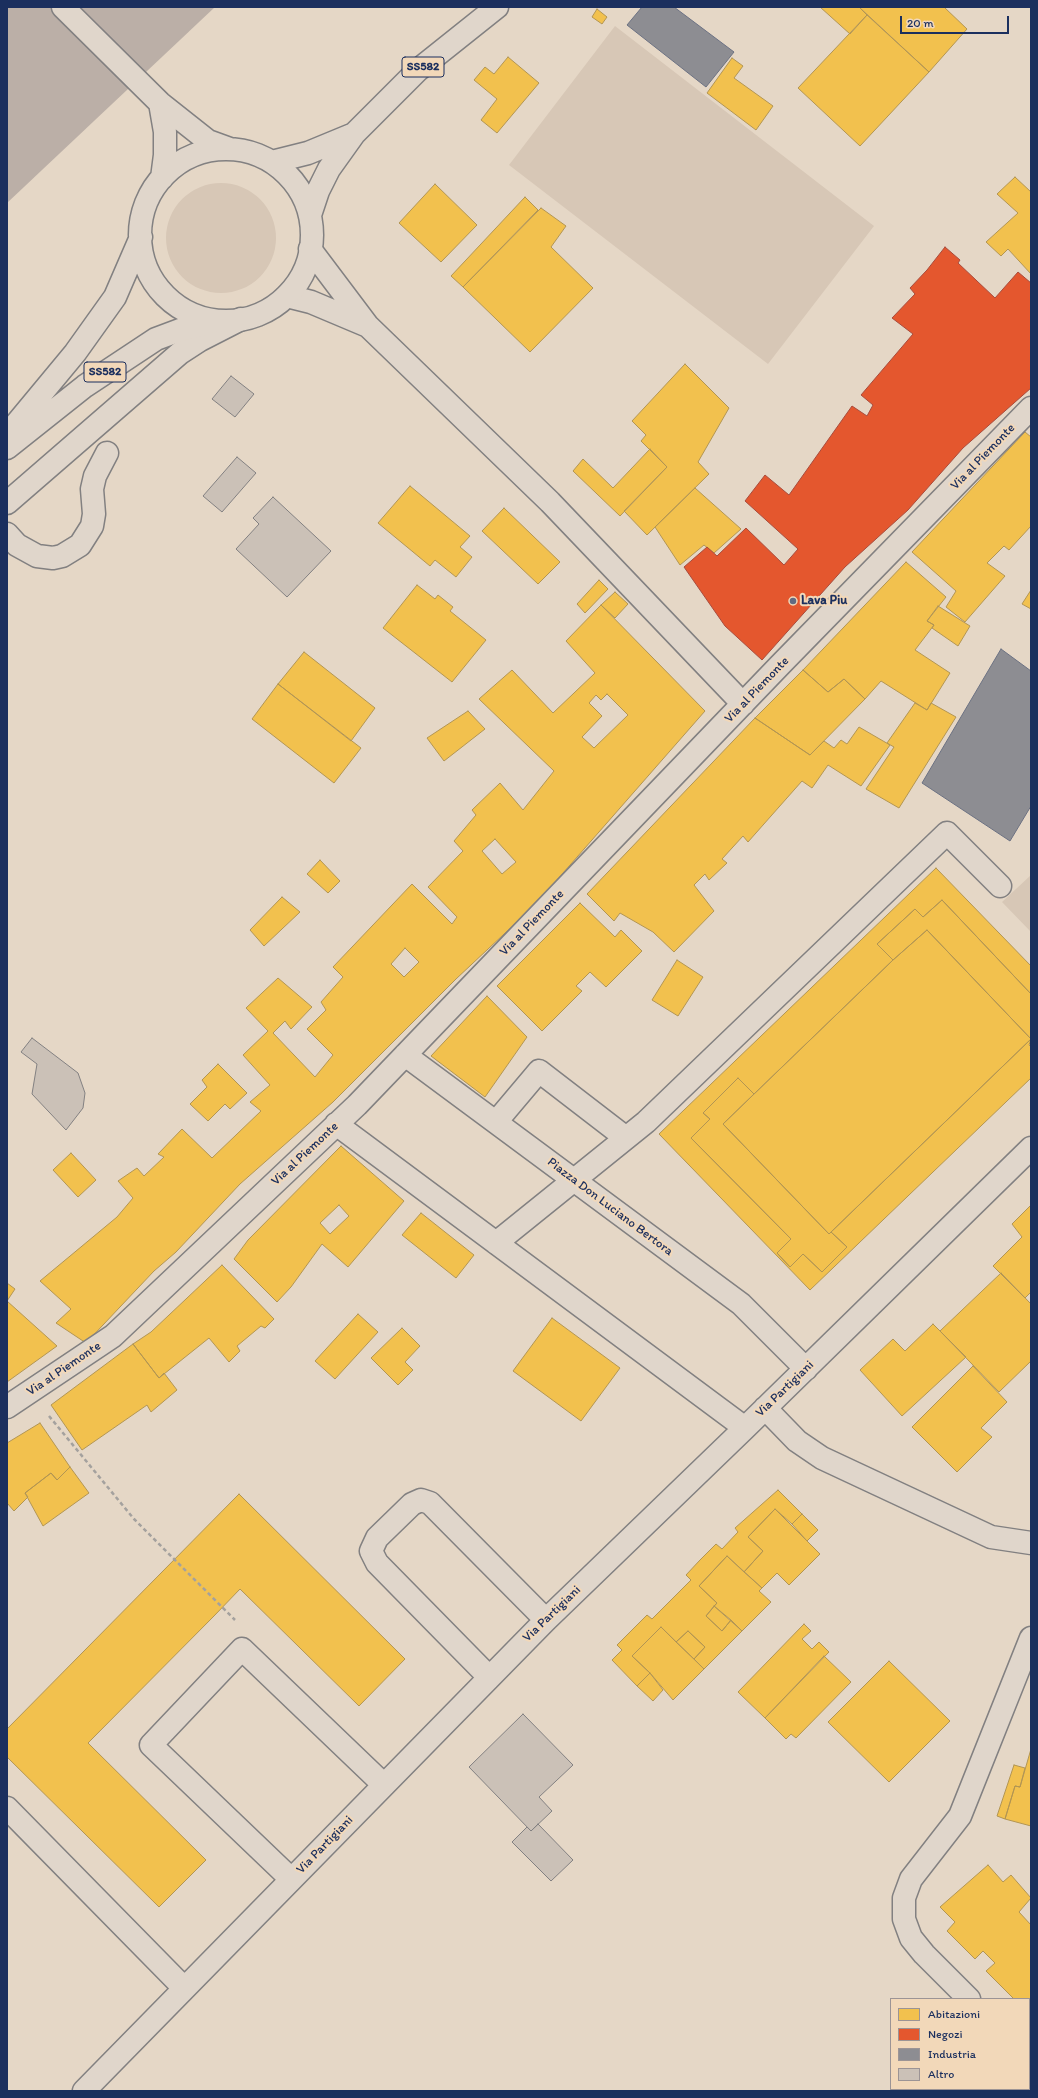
<!DOCTYPE html>
<style>
body{margin:0}
#map{position:relative;width:1038px;height:2098px;overflow:hidden;background:#e5d7c6;font-family:Itim,sans-serif}
canvas{display:block}
.frame{position:absolute;inset:0;border:8px solid #1b2f5e;pointer-events:none}
.legend{position:absolute;left:890px;top:1998px;width:140px;height:92px;box-sizing:border-box;background:#f2d8b9;border:1px solid #9c9495;margin:0;padding:5px 7px;list-style:none;font-size:12px;color:#1b2f5e}
.legend li{display:flex;align-items:center;gap:8px;height:20px}
.legend b{width:20px;border:1px solid #9c9495}
.scale{position:absolute;left:900px;top:16px;width:109px;height:18px;box-sizing:border-box;border:2px solid #1b2f5e;border-top:0;padding-left:5px;font-size:12px;line-height:14px;white-space:nowrap;color:#1b2f5e;-webkit-text-stroke:3px #f2d8b9;paint-order:stroke}
</style>
<div id="map">
<canvas width="1038" height="2098"></canvas>
<div class="frame"></div>
<ul class="legend">
<li><b style="height:11px;background:#f2c14e"></b>Abitazioni</li>
<li><b style="height:11px;background:#e4572e"></b>Negozi</li>
<li><b style="height:11px;background:#8d8d92"></b>Industria</li>
<li><b style="height:11px;background:#cbc1b7"></b>Altro</li>
</ul>
<div class="scale">20 m</div>
</div>
<script>
const ctx = document.querySelector('canvas').getContext('2d');
ctx.lineJoin = 'round';
function paint(path, color) {
  ctx.fillStyle = color;
  ctx.fill(path, 'evenodd');
}
function shape(rows) {
  const path = new Path2D();
  for (const r of rows) {
    if (r.length === 3) {
      path.moveTo(r[0] + r[2], r[1]);
      path.arc(r[0], r[1], r[2], 0, 2 * Math.PI);
      continue;
    }
    path.moveTo(r[0], r[1]);
    for (let i = 2; i < r.length; i += 2) path.lineTo(r[i], r[i + 1]);
  }
  return path;
}
function stroke(path, color, width, dash) {
  ctx.strokeStyle = color;
  ctx.lineWidth = width;
  ctx.lineCap = dash ? 'butt' : 'round';
  ctx.setLineDash(dash || []);
  ctx.stroke(path);
}
function drawText(font, color, halo, rows, align = 'center') {
  ctx.font = font + ' Itim,sans-serif';
  ctx.lineWidth = 4;
  ctx.setLineDash([]);
  ctx.textBaseline = 'middle';
  ctx.strokeStyle = halo;
  ctx.fillStyle = color;
  for (const [text, x, y, turn = 0] of rows) {
    ctx.save();
    ctx.translate(x, y);
    ctx.rotate((+turn || 0) * Math.PI / 180);
    ctx.textAlign = isNaN(turn) ? turn : align;
    if (halo) ctx.strokeText(text, 0, 0);
    ctx.fillText(text, 0, 0);
    ctx.restore();
  }
}
paint(shape([
 [615,26,874,226,768,364,509,165],
 [221,238,55],
 [1031,875,1031,932,1002,902]
]), '#d7c7b6');
paint(shape([
 [7,7,215,7,7,203]
]), '#bbafa7');
const homes = shape([
 [820,7,859,7,867,15,850,34,820,7],
 [859,7,944,7,967,29,929,72,859,7],
 [597,9,607,17,602,24,592,17,597,9],
 [867,15,929,72,860,146,798,88,867,15],
 [508,57,539,83,497,133,481,120,497,99,474,80,485,67,494,74,508,57],
 [732,58,743,66,734,78,773,106,756,130,707,93,732,58],
 [1015,177,1031,192,1031,274,1008,249,1001,256,986,242,1018,213,997,194,1015,177],
 [435,184,477,225,441,262,399,223,435,184],
 [525,197,538,210,463,287,451,276,525,197],
 [541,208,566,226,551,247,593,288,530,352,463,287,541,208],
 [685,364,729,408,698,462,709,474,647,535,624,511,667,467,641,441,646,435,632,421,685,364],
 [1025,432,1031,437,1031,526,1009,550,1004,546,987,563,1005,576,965,622,946,607,956,591,912,552,1025,432],
 [650,449,667,467,620,516,573,471,583,459,613,488,650,449],
 [410,486,470,536,460,547,472,557,456,577,435,560,430,566,378,523,410,486],
 [695,488,741,529,714,553,704,545,680,565,655,527,695,488],
 [504,508,560,562,538,584,482,531,504,508],
 [906,562,946,597,927,621,934,625,915,650,950,673,927,710,881,681,865,699,844,679,828,692,803,670,906,562],
 [599,580,608,589,585,613,577,604,599,580],
 [417,585,435,599,438,595,453,607,450,611,486,640,452,682,383,628,417,585],
 [1031,590,1031,609,1022,604,1031,590],
 [615,592,628,604,615,618,601,605,615,592],
 [601,605,705,711,535,905,456,979,333,1102,240,1184,176,1252,154,1271,86,1343,56,1323,71,1309,40,1281,117,1217,133,1198,118,1181,137,1168,144,1176,164,1157,158,1154,182,1129,212,1158,261,1111,250,1102,270,1085,243,1055,268,1031,246,1008,278,978,312,1007,291,1029,285,1021,273,1033,315,1077,333,1055,307,1029,326,1010,321,1002,343,977,333,967,412,884,452,924,457,917,428,887,463,851,454,841,476,815,472,810,500,783,523,810,554,771,479,699,512,670,553,713,595,673,566,641,601,605],
 [607,694,628,715,594,748,582,737,602,716,589,703,596,695,601,700,607,694],
 [495,839,516,862,502,874,482,851,495,839],
 [405,948,419,962,404,977,391,964,405,948],
 [938,606,970,626,958,646,932,628,934,625,927,621,938,606],
 [304,652,375,708,351,741,278,684,304,652],
 [803,670,828,692,844,679,865,699,810,755,755,718,803,670],
 [278,684,361,748,334,783,252,719,278,684],
 [915,703,927,710,931,703,956,717,899,808,866,789,894,747,887,743,915,703],
 [468,711,485,729,444,761,427,738,468,711],
 [755,718,810,755,824,741,834,748,841,740,847,744,859,727,890,745,861,786,828,765,812,788,802,781,748,842,743,836,722,859,727,863,709,880,705,874,694,885,714,911,674,952,653,932,620,913,614,921,587,894,755,718],
 [320,860,340,881,328,893,307,874,320,860],
 [936,868,1031,966,1031,994,942,900,923,917,915,909,877,944,893,960,754,1094,738,1078,703,1113,710,1119,691,1138,791,1239,777,1253,790,1267,803,1254,822,1272,847,1247,831,1232,1031,1039,1029,1045,1031,1047,1031,1078,810,1290,659,1134,936,868],
 [282,897,300,912,264,946,250,930,282,897],
 [942,900,1031,994,1031,1039,927,930,893,960,877,944,915,909,923,917,942,900],
 [580,903,615,937,621,930,642,951,606,987,590,972,576,986,582,991,542,1031,497,986,580,903],
 [927,930,1031,1039,829,1234,723,1124,893,960,927,930],
 [677,960,703,977,678,1016,652,1000,677,960],
 [487,996,527,1037,485,1097,431,1056,487,996],
 [218,1064,247,1093,230,1109,225,1104,208,1121,190,1104,207,1087,202,1080,218,1064],
 [738,1078,754,1094,723,1124,829,1234,831,1232,847,1247,822,1272,803,1254,790,1267,777,1253,791,1239,691,1138,710,1119,703,1113,738,1078],
 [341,1146,404,1201,348,1267,322,1244,291,1287,277,1302,234,1259,248,1240,341,1146],
 [339,1205,349,1216,330,1234,320,1223,339,1205],
 [71,1153,96,1180,78,1197,53,1170,71,1153],
 [1031,1205,1031,1292,1025,1298,993,1266,1022,1237,1012,1224,1031,1205],
 [421,1213,474,1255,456,1278,402,1235,421,1213],
 [222,1265,274,1319,265,1328,261,1326,237,1346,240,1351,229,1362,209,1338,159,1378,133,1344,151,1332,222,1265],
 [1001,1273,1031,1304,1031,1361,999,1392,940,1331,1001,1273],
 [7,1283,15,1289,7,1301,57,1346,7,1382,7,1283],
 [358,1314,378,1332,335,1379,315,1361,358,1314],
 [552,1318,620,1368,581,1421,513,1371,552,1318],
 [933,1324,966,1357,902,1416,860,1370,893,1339,905,1351,933,1324],
 [402,1328,420,1346,405,1362,413,1370,398,1385,371,1358,402,1328],
 [133,1344,159,1378,164,1373,177,1390,151,1412,147,1405,82,1450,51,1405,133,1344],
 [973,1366,1007,1402,981,1428,992,1437,957,1472,912,1427,973,1366],
 [40,1423,70,1467,57,1480,51,1473,25,1493,28,1497,14,1511,7,1503,7,1443,40,1423],
 [70,1467,89,1493,43,1526,25,1493,51,1473,57,1480,70,1467],
 [778,1490,802,1514,792,1524,775,1509,748,1537,763,1551,744,1572,727,1556,699,1586,717,1603,706,1616,722,1631,731,1620,742,1631,704,1669,694,1659,705,1647,688,1631,676,1642,661,1627,632,1656,650,1673,637,1686,612,1660,622,1650,617,1645,647,1615,652,1619,691,1580,686,1575,700,1560,716,1544,722,1549,738,1532,735,1528,778,1490],
 [239,1494,405,1659,359,1706,240,1589,214,1616,88,1743,206,1860,159,1907,7,1757,7,1729,239,1494],
 [775,1509,820,1554,789,1585,777,1573,762,1588,744,1572,763,1551,748,1537,775,1509],
 [802,1514,818,1530,807,1541,792,1524,802,1514],
 [727,1556,762,1588,759,1591,771,1602,742,1631,714,1606,717,1603,699,1586,727,1556],
 [714,1606,731,1620,722,1631,706,1616,714,1606],
 [804,1624,811,1631,802,1639,812,1649,819,1642,829,1652,765,1718,738,1692,804,1624],
 [661,1627,704,1669,673,1700,650,1673,632,1656,661,1627],
 [688,1631,705,1647,694,1659,676,1642,688,1631],
 [824,1656,851,1682,796,1738,791,1734,786,1739,765,1718,824,1656],
 [889,1661,950,1721,889,1782,828,1722,889,1661],
 [650,1673,663,1690,653,1701,637,1686,650,1673],
 [1031,1749,1031,1826,1005,1819,1015,1786,1020,1787,1031,1749],
 [1014,1765,1025,1768,1020,1787,1015,1786,1005,1819,997,1816,1014,1765],
 [988,1865,1003,1882,1011,1875,1031,1898,1019,1912,1031,1925,1031,2011,1029,2013,1029,1999,1014,1999,986,1971,995,1963,983,1951,975,1959,947,1931,955,1922,940,1907,988,1865]
]);
paint(homes, '#f2c14e');
stroke(homes, '#b29553', 1);
const shops = shape([
 [945,247,960,260,958,263,995,298,1018,272,1031,283,1031,388,963,448,908,510,845,567,762,660,725,626,684,567,707,547,717,556,746,528,784,565,798,549,745,501,765,475,789,495,852,406,867,416,873,405,861,395,913,334,892,318,915,294,910,288,927,270,945,247]
]);
paint(shops, '#e4572e');
stroke(shops, '#a84b3c', 1);
const industry = shape([
 [642,7,674,7,734,52,706,87,627,25,642,7],
 [1001,649,1031,671,1031,806,1010,841,922,783,1001,649]
]);
paint(industry, '#8d8d92');
stroke(industry, '#6b7182', 1);
const building = shape([
 [231,376,254,394,235,417,212,399,231,376],
 [237,457,256,473,222,512,203,496,237,457],
 [273,497,331,551,287,597,236,549,259,524,253,518,273,497],
 [32,1038,78,1073,85,1093,83,1108,66,1130,32,1094,37,1064,21,1052,32,1038],
 [523,1714,573,1765,539,1797,552,1811,531,1831,469,1767,523,1714],
 [538,1824,573,1860,551,1881,512,1842,527,1827,531,1831,538,1824]
]);
paint(building, '#cbc1b7');
stroke(building, '#828081', 1);
const minor = shape([
 [287,296,311,302,368,326,310,249],
 [368,326,550,502,743,704],
 [7,503,180,353,200,340,241,319],
 [7,534,17,545,37,556,53,558,62,556,80,545,92,526,94,514,92,489,95,476,107,453],
 [405,1055,741,1304,806,1369],
 [496,1122,539,1071,626,1138],
 [336,1124,745,1428],
 [496,1243,646,1122,947,833,1000,886],
 [7,1407,113,1336,357,1105,780,665,1031,408],
 [765,1408,797,1441,822,1458,991,1537,1031,1543],
 [489,1677,377,1563,371,1551,377,1538,412,1504,421,1500,430,1503,546,1620],
 [7,1808,184,1988],
 [291,1879,151,1745,242,1649,384,1785],
 [969,1999,924,1954,911,1938,904,1919,904,1898,911,1879,960,1816,1031,1638],
 [1029,2060,1031,2062],
 [84,2091,546,1620,745,1428,1031,1148]
]);
const major = shape([
 [63,7,160,103,208,141,230,149],
 [160,103,165,132,165,155,162,178],
 [226,235,86],
 [272,162,308,153,354,134],
 [310,215,318,191,329,169,354,134,418,70,497,7],
 [7,435,75,353,115,297,141,237],
 [7,448,85,386,156,339,180,330,214,321]
]);
stroke(minor, '#828081', 25);
stroke(major, '#828081', 25);
stroke(shape([
 [49,1416,134,1519,235,1620]
]), '#a4a19e', 2.5, [4, 3]);
stroke(minor, '#e0d6cb', 22);
stroke(major, '#e0d6cb', 22);
for (const [x, y, r, color] of [
 [793,601,4,"#626a82"]
]) {
  const dot = new Path2D();
  dot.arc(x, y, r, 0, 2 * Math.PI);
  ctx.fillStyle = color;
  ctx.fill(dot);
  stroke(dot, '#f2d8b9', 1.5);
}
for (const [x, y, w] of [
 [423,67,42],
 [105,372,42]
]) {
  const box = new Path2D();
  box.roundRect(x - w / 2, y - 10, w, 20, 3);
  ctx.fillStyle = '#f2d8b9';
  ctx.fill(box);
  stroke(box, '#1b2f5e', 1);
}
drawText('bold 12px', '#1b2f5e', null, [
 ["SS582",423,67],
 ["SS582",105,372]
]);
drawText('13px', '#1b2f5e', '#f2d8b9', [
 ["Via al Piemonte",983,457,-46],
 ["Via al Piemonte",757,690,-46],
 ["Via al Piemonte",532,923,-46],
 ["Via al Piemonte",305,1154,-43],
 ["Piazza Don Luciano Bertora",610,1207,37],
 ["Via al Piemonte",64,1369,-34],
 ["Via Partigiani",785,1389,-44],
 ["Via Partigiani",552,1614,-44],
 ["Via Partigiani",325,1845,-46]
]);
drawText('bold 13px', '#1b2f5e', '#f2d8b9', [
 ["Lava Piu",801,601]
], 'left');
</script>
